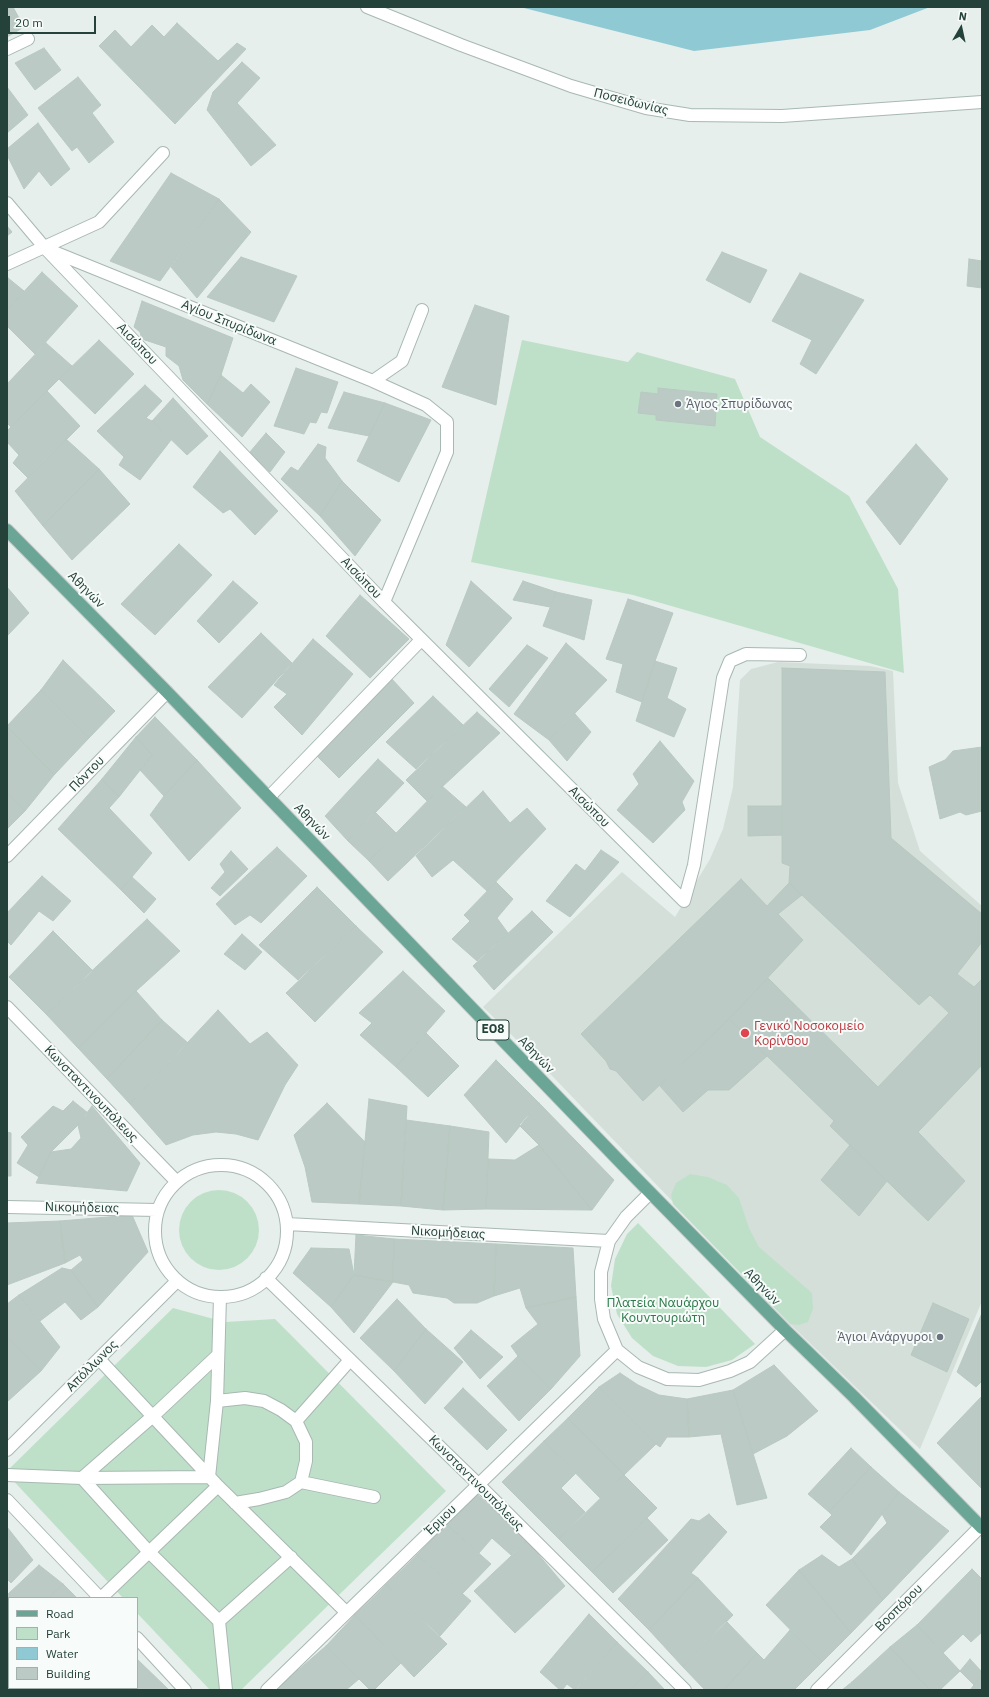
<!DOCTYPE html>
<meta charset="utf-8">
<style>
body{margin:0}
#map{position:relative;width:989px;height:1697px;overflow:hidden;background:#e6efeb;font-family:"IBM Plex Sans",sans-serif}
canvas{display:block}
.frame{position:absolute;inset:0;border:8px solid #24423a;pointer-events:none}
.legend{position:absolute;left:8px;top:1597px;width:130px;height:92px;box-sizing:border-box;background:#f7fbf9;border:1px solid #a3b1ad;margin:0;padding:5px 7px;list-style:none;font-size:12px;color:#24423a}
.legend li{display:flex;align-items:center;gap:8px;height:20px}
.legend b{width:20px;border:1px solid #a3b1ad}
.north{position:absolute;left:941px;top:8px;width:40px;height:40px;-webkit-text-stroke:3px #f7fbf9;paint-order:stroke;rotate:9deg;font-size:11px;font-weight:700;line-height:16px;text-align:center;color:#24423a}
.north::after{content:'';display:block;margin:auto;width:14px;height:18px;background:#24423a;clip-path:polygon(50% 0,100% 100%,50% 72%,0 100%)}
.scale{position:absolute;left:8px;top:16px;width:88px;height:18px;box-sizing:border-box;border:2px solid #24423a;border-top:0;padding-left:5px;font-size:12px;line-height:14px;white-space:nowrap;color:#24423a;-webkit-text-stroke:3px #f7fbf9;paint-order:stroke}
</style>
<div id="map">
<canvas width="989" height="1697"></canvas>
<div class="frame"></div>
<ul class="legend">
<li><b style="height:5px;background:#6aa596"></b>Road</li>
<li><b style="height:11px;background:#bfe0c8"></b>Park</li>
<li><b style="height:11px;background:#8ec9d4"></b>Water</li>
<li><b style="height:11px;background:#bbcac4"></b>Building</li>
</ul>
<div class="north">N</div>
<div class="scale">20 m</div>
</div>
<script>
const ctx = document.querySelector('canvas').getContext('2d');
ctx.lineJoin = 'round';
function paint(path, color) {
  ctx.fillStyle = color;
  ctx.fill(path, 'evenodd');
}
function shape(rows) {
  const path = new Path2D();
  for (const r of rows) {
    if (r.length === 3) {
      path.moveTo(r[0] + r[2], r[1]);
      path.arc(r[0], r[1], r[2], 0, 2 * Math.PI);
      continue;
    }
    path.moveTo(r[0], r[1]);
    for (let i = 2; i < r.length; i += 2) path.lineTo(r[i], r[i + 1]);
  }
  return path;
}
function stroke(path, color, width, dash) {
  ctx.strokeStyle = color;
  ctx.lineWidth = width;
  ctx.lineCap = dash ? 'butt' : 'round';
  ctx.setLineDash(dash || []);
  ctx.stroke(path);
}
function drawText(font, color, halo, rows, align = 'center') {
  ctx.font = font + ' "IBM Plex Sans",sans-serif';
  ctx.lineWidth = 4;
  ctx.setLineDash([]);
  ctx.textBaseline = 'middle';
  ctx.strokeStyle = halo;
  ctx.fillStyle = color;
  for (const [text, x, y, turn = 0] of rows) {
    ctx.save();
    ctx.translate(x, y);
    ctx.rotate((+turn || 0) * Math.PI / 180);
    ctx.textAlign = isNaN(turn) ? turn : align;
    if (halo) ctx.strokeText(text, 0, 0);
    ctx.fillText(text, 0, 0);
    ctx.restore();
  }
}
paint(shape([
 [778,662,870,666,893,671,898,783,920,851,982,906,982,1301,920,1449,790,1324,535,1058,483,1007,622,872,675,917,710,859,723,829,733,787,740,680,751,669]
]), '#d4dfda');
paint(shape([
 [522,340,628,362,637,352,735,379,760,437,849,496,898,589,904,673,633,595,471,562],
 [690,1174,708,1177,727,1185,739,1198,749,1228,759,1247,812,1293,813,1309,808,1322,799,1325,790,1324,673,1204,671,1195,676,1183],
 [219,1230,40],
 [638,1223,755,1344,732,1360,706,1367,678,1366,653,1356,632,1338,617,1314,611,1286,615,1259,627,1234],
 [173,1308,225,1322,275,1319,446,1491,241,1690,210,1690,137,1613,137,1598,123,1598,7,1474,7,1471]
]), '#bfe0c8');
paint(shape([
 [520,7,930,7,870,30,694,51]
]), '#8ec9d4');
const building = shape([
 [7,7,13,7,24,27,7,37,7,7],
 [177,23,218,61,237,43,246,49,175,124,99,46,115,30,131,47,152,25,164,37,177,23],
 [44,48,61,70,35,90,15,63,44,48],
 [242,62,260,78,237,103,276,145,251,166,207,110,213,92,242,62],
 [78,77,101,105,92,113,114,142,89,163,77,147,72,151,38,108,78,77],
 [7,87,28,115,7,133,7,87],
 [38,123,70,169,51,186,39,171,24,189,7,155,7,149,38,123],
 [171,173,219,199,160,281,110,261,171,173],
 [219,199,251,232,197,298,171,267,219,199],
 [7,226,12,232,7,236,7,226],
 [722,252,767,270,750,303,706,280,722,252],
 [241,257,297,276,274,322,207,297,241,257],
 [969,259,982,261,982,288,967,286,969,259],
 [42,272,78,306,35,354,7,326,7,310,42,272],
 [800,273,864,300,816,374,800,364,812,340,772,321,800,273],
 [8,278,24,291,7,310,7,279,8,278],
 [142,301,233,338,221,375,207,404,183,380,179,366,166,356,166,347,142,339,140,332,134,327,142,301],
 [475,305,509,316,496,405,442,387,475,305],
 [99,340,134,374,95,414,59,379,99,340],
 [46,343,72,366,11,427,7,423,7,384,46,343],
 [296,368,338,382,327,413,321,412,316,423,310,422,304,434,274,426,296,368],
 [221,375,243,393,251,384,270,402,242,437,207,404,221,375],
 [145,385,162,401,146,418,152,421,171,440,140,480,119,465,124,457,97,431,145,385],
 [658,388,717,394,715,426,656,420,656,415,638,413,641,392,658,394,658,388],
 [47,391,80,426,28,478,13,463,19,455,7,442,7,431,47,391],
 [344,392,385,403,369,436,328,428,344,392],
 [173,398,208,436,187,455,152,421,173,398],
 [385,403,431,420,399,482,357,461,385,403],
 [266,433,285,452,270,472,250,452,266,433],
 [66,439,99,469,43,526,15,491,66,439],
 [318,444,326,447,325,458,342,481,320,516,281,479,291,467,298,471,318,444],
 [916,444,948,479,900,545,866,502,916,444],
 [220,451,278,511,255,535,230,509,223,513,193,487,220,451],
 [99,469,130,504,72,560,43,526,99,469],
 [342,481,381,520,355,556,320,516,342,481],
 [179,544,212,575,155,635,121,604,179,544],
 [233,581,258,603,219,643,197,621,233,581],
 [471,581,512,618,469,667,446,645,471,581],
 [523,581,556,592,550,607,513,600,523,581],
 [7,587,29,613,7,636,7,587],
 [556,592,592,600,584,640,543,626,556,592],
 [360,595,409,639,370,678,326,636,360,595],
 [628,599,673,613,655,661,642,702,616,692,623,664,606,659,628,599],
 [261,633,292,663,242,718,208,687,261,633],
 [313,639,353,674,302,735,274,707,287,694,274,685,313,639],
 [566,643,607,680,549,740,514,714,566,643],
 [527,645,548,658,509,707,489,689,527,645],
 [63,660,115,711,89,738,41,690,63,660],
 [655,661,677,668,667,698,686,709,674,737,636,721,655,661],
 [782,668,885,672,891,838,982,914,982,942,957,974,974,987,982,979,982,1065,918,1132,965,1181,928,1221,830,1126,834,1121,729,1019,768,978,878,1087,949,1013,930,995,919,1005,789,883,790,866,782,863,782,668],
 [391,678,414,703,339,778,317,756,391,678],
 [41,690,89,738,54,775,7,726,41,690],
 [433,696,463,725,416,769,386,742,433,696],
 [477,712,500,733,427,801,406,780,477,712],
 [575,714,591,732,567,761,549,740,575,714],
 [155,717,197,760,164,796,140,770,152,755,136,737,155,717],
 [7,726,54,775,25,811,7,793,7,726],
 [136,737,152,755,119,797,102,779,136,737],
 [660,741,694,781,682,802,685,810,653,843,617,810,639,784,633,774,660,741],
 [982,747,982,811,966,815,960,812,940,819,929,767,945,760,953,751,982,747],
 [378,759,404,783,348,841,325,816,378,759],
 [197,760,241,808,189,861,150,815,164,796,197,760],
 [102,779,119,797,109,808,152,853,121,890,58,829,102,779],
 [442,786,466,807,388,881,369,861,442,786],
 [483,791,510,823,527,808,546,829,487,891,453,860,432,877,416,856,483,791],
 [7,793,25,811,7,829,7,793],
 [748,806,782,806,782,835,748,836,748,806],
 [375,812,396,833,369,861,348,841,375,812],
 [277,847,307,876,261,923,250,915,235,925,216,904,277,847],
 [601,850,619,862,570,917,546,901,576,864,585,871,601,850],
 [231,851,248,869,220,896,211,888,225,872,220,864,231,851],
 [42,876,71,901,53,921,39,911,11,945,7,941,7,913,42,876],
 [132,877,156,899,144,913,121,890,132,877],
 [741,879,767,906,789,883,802,895,778,914,803,940,729,1019,643,1101,616,1071,610,1069,606,1061,581,1034,741,879],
 [496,882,513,899,497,918,508,933,477,961,452,939,470,921,464,915,496,882],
 [317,887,356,926,298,980,259,945,317,887],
 [532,911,553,932,494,990,473,966,532,911],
 [147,919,180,951,136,991,78,1048,46,1014,147,919],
 [356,926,383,952,315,1022,286,993,356,926],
 [53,931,93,971,46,1014,9,977,53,931],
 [242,934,262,952,245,970,224,954,242,934],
 [403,971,445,1011,396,1067,360,1035,372,1023,359,1013,403,971],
 [136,991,162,1020,107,1079,78,1048,136,991],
 [218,1010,250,1044,267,1032,298,1065,285,1085,258,1140,236,1134,216,1132,193,1135,166,1145,130,1104,218,1010],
 [729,1019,767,1056,729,1090,708,1090,683,1112,660,1086,729,1019],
 [162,1020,188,1043,130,1104,107,1079,162,1020],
 [426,1033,459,1066,428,1097,396,1067,426,1033],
 [496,1060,539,1103,506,1143,464,1095,496,1060],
 [369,1099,407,1106,401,1206,359,1204,369,1099],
 [73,1101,88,1113,78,1125,51,1152,39,1177,17,1163,28,1145,21,1137,53,1106,63,1111,73,1101],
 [327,1103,365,1142,359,1204,312,1202,305,1167,294,1135,327,1103],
 [539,1103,614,1180,592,1210,539,1145,519,1125,539,1103],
 [92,1106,140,1163,127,1191,36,1183,51,1152,71,1149,81,1138,78,1125,92,1106],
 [406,1120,450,1126,443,1210,401,1206,406,1120],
 [450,1126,489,1132,486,1209,443,1210,450,1126],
 [7,1132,11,1133,11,1176,7,1176,7,1132],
 [539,1145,592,1210,486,1209,488,1159,515,1160,539,1145],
 [850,1145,887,1181,859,1216,821,1180,850,1145],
 [132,1215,148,1252,98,1307,71,1270,83,1260,80,1255,65,1263,60,1221,132,1215],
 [60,1221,65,1263,7,1285,7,1223,60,1221],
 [356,1235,394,1239,393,1282,354,1275,356,1235],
 [394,1239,496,1244,494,1296,477,1303,454,1303,447,1298,413,1293,409,1285,393,1282,394,1239],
 [496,1244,573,1248,576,1297,526,1308,520,1288,494,1296,496,1244],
 [311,1248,349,1249,354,1275,331,1307,293,1273,311,1248],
 [62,1268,71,1270,98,1307,81,1320,65,1302,40,1321,19,1295,62,1268],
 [354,1275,393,1282,354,1333,331,1307,354,1275],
 [19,1295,60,1347,41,1371,7,1337,7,1304,19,1295],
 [576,1297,580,1356,551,1389,518,1356,511,1346,538,1324,526,1308,576,1297],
 [397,1299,426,1329,394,1371,360,1338,397,1299],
 [933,1303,969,1319,947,1372,911,1355,933,1303],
 [982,1313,982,1381,976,1387,957,1372,982,1313],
 [426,1329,463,1362,425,1404,394,1371,426,1329],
 [471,1330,503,1357,480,1379,454,1348,471,1330],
 [7,1337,41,1371,7,1402,7,1337],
 [518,1356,551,1389,519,1421,487,1386,518,1356],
 [774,1365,818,1411,787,1436,753,1454,733,1390,774,1365],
 [620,1373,638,1385,659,1395,687,1399,689,1437,667,1437,660,1447,656,1444,599,1387,620,1373],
 [599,1387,656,1444,624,1475,568,1418,599,1387],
 [463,1388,507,1430,487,1450,444,1408,463,1388],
 [733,1390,767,1498,737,1505,721,1434,689,1437,687,1399,733,1390],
 [982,1396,982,1489,937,1443,982,1396],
 [568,1418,624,1475,600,1498,544,1441,568,1418],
 [544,1441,576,1473,561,1488,585,1512,559,1539,502,1482,544,1441],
 [851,1448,871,1467,829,1512,808,1494,851,1448],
 [871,1467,899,1492,851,1555,820,1527,832,1515,829,1512,871,1467],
 [624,1475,657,1508,592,1572,559,1539,624,1475],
 [899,1492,949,1531,883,1600,852,1559,887,1523,882,1514,899,1492],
 [477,1494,527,1541,511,1555,492,1538,479,1553,447,1525,477,1494],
 [709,1514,727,1532,691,1573,698,1578,649,1630,618,1599,691,1519,699,1521,709,1514],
 [647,1518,668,1540,613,1593,592,1572,647,1518],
 [447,1525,491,1564,462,1594,417,1555,447,1525],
 [7,1527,33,1560,11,1583,7,1579,7,1527],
 [527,1541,565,1586,515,1633,474,1591,527,1541],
 [417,1555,471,1601,440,1636,386,1585,417,1555],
 [822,1555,839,1567,852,1559,883,1600,851,1633,799,1570,822,1555],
 [39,1565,63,1584,49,1598,9,1598,9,1599,7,1598,7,1595,39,1565],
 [972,1569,982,1579,982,1632,971,1642,963,1634,943,1653,917,1625,972,1569],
 [799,1570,851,1633,822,1662,766,1605,799,1570],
 [698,1578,733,1615,683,1667,649,1630,698,1578],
 [63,1584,77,1598,49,1598,63,1584],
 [386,1585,447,1644,414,1677,355,1615,386,1585],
 [589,1614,617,1642,575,1690,567,1684,562,1690,560,1690,540,1672,589,1614],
 [355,1615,401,1663,374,1690,370,1690,326,1646,355,1615],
 [726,1621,757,1653,724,1690,705,1690,683,1667,726,1621],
 [917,1625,960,1671,940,1690,930,1690,890,1647,917,1625],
 [790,1630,822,1662,794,1690,724,1690,757,1653,764,1660,790,1630],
 [617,1642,648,1672,630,1690,576,1690,617,1642],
 [326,1646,359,1679,346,1690,275,1690,326,1646],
 [890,1647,930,1690,860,1690,852,1682,890,1647],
 [137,1659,169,1690,88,1690,90,1688,137,1688,137,1659],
 [970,1659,982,1672,982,1677,974,1685,960,1671,970,1659],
 [648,1672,665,1690,630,1690,648,1672],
 [982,1677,982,1690,970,1690,974,1685,982,1677],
 [852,1682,860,1690,842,1690,852,1682],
 [69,1688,90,1688,88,1690,71,1690,69,1688]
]);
paint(building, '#bbcac4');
stroke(building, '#b8c9c2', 1);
const pedestrian = shape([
 [218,1355,153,1416,82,1478,150,1553,219,1621,291,1557],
 [99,1359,218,1486,346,1612],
 [217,1401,245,1398,264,1401,281,1410,296,1421,306,1442,306,1461,301,1482,286,1492,259,1499,235,1503],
 [296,1421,350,1360],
 [7,1475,82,1478,209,1477,217,1401,220,1297],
 [301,1482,374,1497],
 [101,1598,218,1486],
 [219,1621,226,1690]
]);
const minor = shape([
 [7,49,28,39],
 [7,203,45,248,384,602,684,901,694,865,723,678,730,661,746,654,800,655],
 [49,250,373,381,426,405,447,422,447,452,384,602],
 [7,264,99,222,163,153],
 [373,381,402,361,422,310],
 [269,797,421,640],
 [7,856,167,692],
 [7,1007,176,1181],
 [221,1231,66],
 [650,1193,626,1217,609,1241,601,1272,601,1299,604,1319,617,1350,638,1367,667,1379,699,1380,730,1371,750,1362,785,1330],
 [7,1207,157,1210],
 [287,1224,609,1241],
 [266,1278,478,1484,685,1690],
 [7,1450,177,1281],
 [7,1500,100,1598],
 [137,1638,185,1690],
 [267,1690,617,1350],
 [817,1690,980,1527]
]);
const tertiary = shape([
 [367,7,461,45,571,86,646,108,690,115,782,116,982,102]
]);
const primary = shape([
 [7,530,167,692,626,1168,785,1330,854,1397,982,1528]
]);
stroke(pedestrian, '#a8b8b2', 14);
stroke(minor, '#a8b8b2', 14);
stroke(tertiary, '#a8b8b2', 14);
stroke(primary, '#c2cac8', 14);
stroke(pedestrian, '#fff', 12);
stroke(minor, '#fff', 12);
stroke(tertiary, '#fff', 12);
stroke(primary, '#6aa596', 12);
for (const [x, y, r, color] of [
 [678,404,4,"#6b7280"],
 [745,1033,5,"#e0444e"],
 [940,1337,4,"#6b7280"]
]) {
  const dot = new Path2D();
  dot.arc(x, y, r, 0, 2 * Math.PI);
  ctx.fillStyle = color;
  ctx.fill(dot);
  stroke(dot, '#f7fbf9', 1.5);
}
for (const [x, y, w] of [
 [493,1030,32]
]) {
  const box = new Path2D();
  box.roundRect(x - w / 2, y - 10, w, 20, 3);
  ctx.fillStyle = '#f7fbf9';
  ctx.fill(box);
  stroke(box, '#24423a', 1);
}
drawText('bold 12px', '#24423a', null, [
 ["ΕΟ8",493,1030]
]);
drawText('13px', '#24423a', '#f7fbf9', [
 ["Ποσειδωνίας",631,102,14],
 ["Αγίου Σπυρίδωνα",229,323,22],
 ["Αισώπου",137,344,46],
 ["Αισώπου",361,578,46],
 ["Αθηνών",86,590,45],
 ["Πόντου",87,774,-46],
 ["Αισώπου",589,807,45],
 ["Αθηνών",312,822,46],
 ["Αθηνών",536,1055,46],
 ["Κωνσταντινουπόλεως",91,1094,46],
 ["Νικομήδειας",82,1208,1],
 ["Νικομήδειας",448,1233,3],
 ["Αθηνών",762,1287,46],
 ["Απόλλωνος",92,1366,-45],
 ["Κωνσταντινουπόλεως",476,1483,45],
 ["Έρμου",441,1520,-44],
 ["Βοσπόρου",899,1608,-45]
]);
drawText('13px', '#5b616d', '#f7fbf9', [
 ["Άγιος Σπυρίδωνας",686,404],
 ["Άγιοι Ανάργυροι",932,1337,"right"]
], 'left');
drawText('13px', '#be3a42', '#f7fbf9', [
 ["Γενικό Νοσοκομείο",754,1026],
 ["Κορίνθου",754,1041]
], 'left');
drawText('13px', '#2d7a4b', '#f7fbf9', [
 ["Πλατεία Ναυάρχου",663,1303],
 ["Κουντουριώτη",663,1318]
]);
</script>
